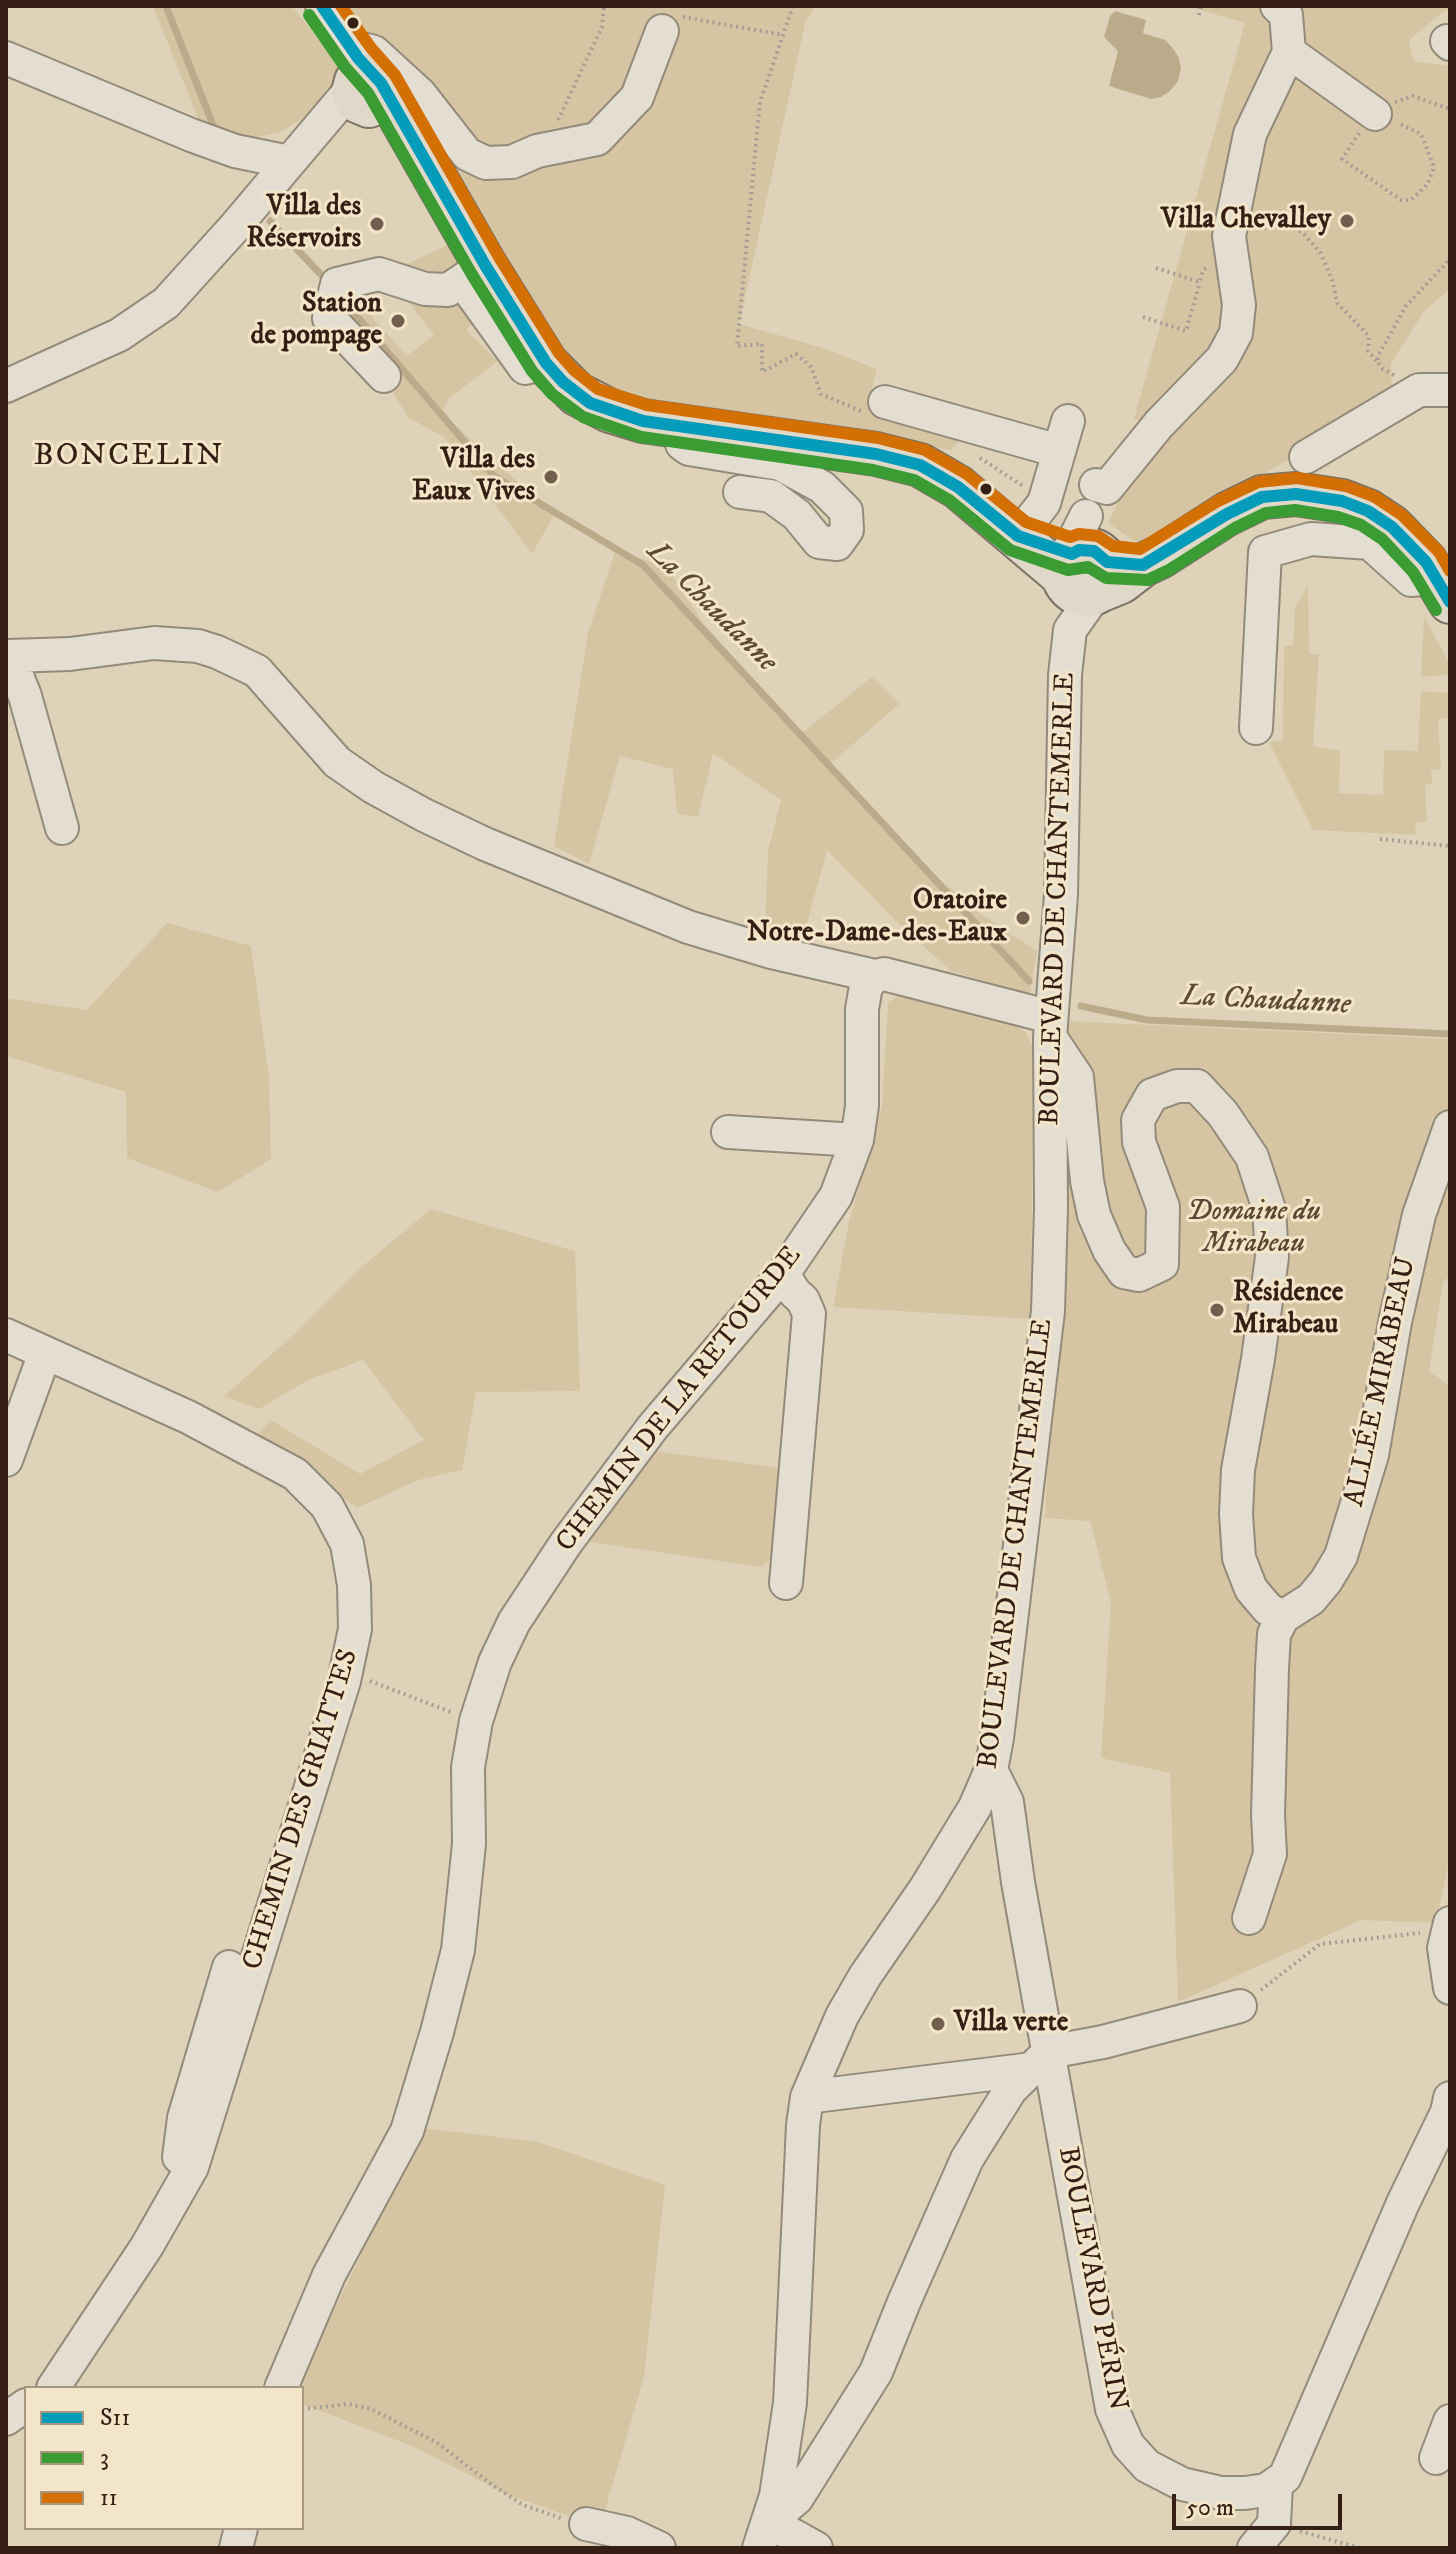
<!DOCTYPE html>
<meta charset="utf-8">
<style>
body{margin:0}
#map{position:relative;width:1456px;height:2554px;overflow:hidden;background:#ded3b9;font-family:"IM FELL DW Pica",serif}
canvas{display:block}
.frame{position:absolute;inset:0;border:8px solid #351f14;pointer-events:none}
.legend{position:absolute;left:24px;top:2386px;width:280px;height:144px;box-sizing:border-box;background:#f3e6c8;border:2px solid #a79680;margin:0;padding:10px 14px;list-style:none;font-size:24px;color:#351f14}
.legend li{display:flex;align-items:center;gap:16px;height:40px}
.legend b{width:40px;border:2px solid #a79680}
.scale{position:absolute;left:1172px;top:2494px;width:170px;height:36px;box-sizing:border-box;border:4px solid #351f14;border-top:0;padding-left:10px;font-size:24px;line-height:28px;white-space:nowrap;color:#351f14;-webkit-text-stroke:6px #f3e6c8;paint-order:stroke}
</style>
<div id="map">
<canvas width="1456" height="2554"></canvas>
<div class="frame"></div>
<ul class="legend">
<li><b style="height:10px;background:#059bbb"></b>S11</li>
<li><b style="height:10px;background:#3a9c32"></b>3</li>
<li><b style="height:10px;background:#d46f03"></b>11</li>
</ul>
<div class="scale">50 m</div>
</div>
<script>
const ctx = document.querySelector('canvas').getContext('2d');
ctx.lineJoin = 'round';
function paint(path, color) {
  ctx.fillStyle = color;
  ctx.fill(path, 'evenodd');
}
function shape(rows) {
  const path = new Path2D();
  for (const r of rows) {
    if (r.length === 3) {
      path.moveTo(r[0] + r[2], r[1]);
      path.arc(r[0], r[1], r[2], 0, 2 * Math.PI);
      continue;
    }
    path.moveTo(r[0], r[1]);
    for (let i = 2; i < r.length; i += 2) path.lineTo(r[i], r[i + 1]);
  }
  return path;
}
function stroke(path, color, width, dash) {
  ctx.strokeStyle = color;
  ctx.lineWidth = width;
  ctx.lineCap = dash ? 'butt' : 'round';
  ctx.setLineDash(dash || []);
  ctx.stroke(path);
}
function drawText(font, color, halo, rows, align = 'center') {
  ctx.font = font + ' "IM FELL DW Pica",serif';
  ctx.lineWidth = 6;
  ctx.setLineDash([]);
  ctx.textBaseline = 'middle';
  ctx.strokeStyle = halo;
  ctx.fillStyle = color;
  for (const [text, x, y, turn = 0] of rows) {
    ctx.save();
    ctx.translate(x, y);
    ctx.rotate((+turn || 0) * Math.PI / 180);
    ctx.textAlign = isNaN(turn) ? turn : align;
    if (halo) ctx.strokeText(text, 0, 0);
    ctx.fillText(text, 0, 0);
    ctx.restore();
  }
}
paint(shape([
 [153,6,292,6,339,66,331,90,302,119,280,132,254,138,234,136,200,123],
 [339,6,816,6,806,20,739,324,823,348,877,369,868,404,963,436,951,450,576,389],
 [1187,6,1450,6,1450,11,1444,11,1409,40,1413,61,1450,66,1450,289,1425,310,1391,363,1392,396,1246,485,1152,546,1133,540,1108,523,1135,466,1148,423,1134,419,1245,23],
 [460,239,473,264,452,279,351,268,409,263],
 [346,288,407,356,434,335,400,292,464,299,473,324,466,330,498,361,448,399,443,410,455,425,554,515,532,554,444,437,409,418,342,313],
 [616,549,667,568,704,624,802,733,872,677,899,704,827,767,923,865,978,912,1037,951,1030,994,951,971,898,923,827,850,803,939,765,927,768,851,781,800,713,753,698,817,677,814,673,769,620,756,589,864,554,846,588,633],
 [1308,584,1309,654,1319,654,1313,746,1340,751,1339,793,1383,795,1384,750,1418,751,1421,691,1450,693,1450,718,1438,719,1441,769,1431,770,1432,784,1425,785,1427,822,1416,823,1415,835,1313,830,1269,742,1283,740,1284,646,1293,645,1295,608],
 [1424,616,1450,665,1447,675,1421,677],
 [167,923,251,946,269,1078,271,1159,218,1192,127,1158,126,1092,6,1056,6,998,87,1010],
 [899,996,1011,1022,1026,1033,1033,1048,1031,1319,833,1307,849,1222,882,1107,888,1002],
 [1067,1021,1450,1039,1450,1276,1443,1282,1429,1371,1450,1386,1450,1857,1436,1923,1361,1920,1178,2002,1170,1773,1101,1758,1111,1602,1090,1521,1045,1518],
 [431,1209,575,1251,580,1391,476,1392,462,1470,418,1480,357,1508,257,1435,271,1420,360,1474,424,1440,363,1360,308,1380,259,1409,224,1396,296,1333,364,1265],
 [654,1451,788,1469,777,1555,760,1567,584,1541],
 [423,2128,538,2142,665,2185,644,2377,600,2527,508,2495,412,2446,302,2404,302,2388,296,2388]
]), '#d5c5a2');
paint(shape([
 [1115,11,1146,20,1143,33,1165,40,1172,47,1179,58,1181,69,1178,81,1170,91,1161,97,1151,99,1109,86,1118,51,1104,37,1110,16]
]), '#bcab8b');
stroke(shape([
 [166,6,215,130],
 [270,221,329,283],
 [343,300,494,476,643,565,1029,981],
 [1081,1006,1147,1020,1450,1034]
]), '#bcab8b', 7);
const minor = shape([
 [322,6,372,74],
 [1277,6,1286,15,1289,52,1375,114],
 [1447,41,1450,44],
 [6,58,191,135,235,151,289,162],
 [358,58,367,50,374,52,420,94,467,154,486,163,512,162,537,151,597,139,637,97,662,31],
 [463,282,525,368,546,363],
 [384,376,329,318,337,284,379,274,425,289,448,290,485,265],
 [6,386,119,335,166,303,233,229,353,87],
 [885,402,1059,451],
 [682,426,682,444,689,449,780,464,822,487,846,511,847,530,837,544,819,542,797,515,771,496,740,492],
 [1306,457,1419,390,1450,390],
 [1096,485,1107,488,1159,424,1222,359,1236,333,1239,305,1229,236,1250,134,1289,52],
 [1018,536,1044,503,1068,421],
 [1072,554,1076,536,1086,516],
 [9,656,70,654,154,643,198,646,217,652,257,671,337,762,373,787,424,815,485,844,688,927,771,952,875,976],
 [9,656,25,696,62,828],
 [1256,728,1265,552,1311,539,1370,543,1411,580,1437,578],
 [1050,1037,1077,1077,1087,1181,1094,1215,1109,1250,1124,1272,1139,1275,1162,1264,1163,1207,1139,1142,1138,1120,1152,1095,1177,1086,1197,1086,1223,1114,1252,1157,1269,1209,1272,1257,1258,1359,1238,1470,1236,1514,1239,1558,1251,1589,1268,1609,1283,1617,1311,1599,1326,1581,1341,1556,1372,1455,1395,1322,1419,1215,1450,1127],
 [728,1132,857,1140],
 [783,1274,795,1293,803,1300,809,1314,786,1583],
 [6,1335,188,1417,295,1474,327,1506,347,1544,354,1585,355,1629,344,1681,192,2167,147,2246,53,2388],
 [6,1460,45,1353],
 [991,1770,1007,1802,1018,1882,1112,2409,1128,2445,1147,2466,1182,2484,1221,2493,1245,2493,1266,2490,1285,2477,1403,2203,1447,2112,1450,2098],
 [1249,1918,1270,1854,1268,1815,1272,1669,1274,1634,1283,1617],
 [1450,1923,1444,1948,1450,1988],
 [807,2097,1032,2069],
 [179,2157,184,2118,229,1967],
 [281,2388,329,2275,407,2131,437,2032,458,1950,469,1844,468,1767,476,1721,495,1662,514,1622,566,1543,652,1428,783,1274,836,1196,857,1140,862,1106,862,1009,866,986,875,976,884,974,1051,1017],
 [6,2419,26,2405],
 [1436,2458,1450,2421],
 [586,2524,627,2533,659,2548],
 [236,2548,241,2528],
 [759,2548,776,2496,790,2403,803,2125,807,2097,842,2016,865,1976,925,1889,975,1807,991,1770,997,1738,1048,1311,1051,1209,1050,1037,1061,895,1065,675,1070,630,1097,592],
 [816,2548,769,2522,797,2498,876,2372,904,2302,967,2159,1011,2089,1049,2052,1103,2042,1240,2006],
 [1254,2548,1274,2524,1276,2485]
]);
const major = shape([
 [383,88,378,102,369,106,357,101,353,92,356,81,364,76,374,76,381,83,485,265,546,363,577,394,610,411,643,421,876,454,920,465,958,487,1063,576],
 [1086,572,23],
 [1099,591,1121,582,1143,565,1160,557,1227,514,1262,497,1296,494,1342,501,1368,511,1392,527,1426,562,1450,602]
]);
stroke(minor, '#938a7a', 36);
stroke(major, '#7b7264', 46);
stroke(shape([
 [793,6,760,102,737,346,762,344,762,372,796,354,811,367,821,394,861,411],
 [1199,15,1201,6],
 [683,17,783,35],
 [1395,102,1413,96,1450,109],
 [558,120,602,27,604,6],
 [1359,133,1342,159,1401,200,1411,200,1428,184,1434,167,1421,134,1398,123],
 [1258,229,1285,226,1302,232,1320,252,1333,282,1337,303,1369,336,1368,351,1377,361],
 [1156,268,1200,282,1203,270,1206,268],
 [1143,317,1186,331,1200,282],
 [1394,375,1383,369,1377,361,1379,354,1406,306,1450,259],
 [980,458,1023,486],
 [1380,839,1450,846],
 [370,1681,451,1712],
 [1261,1990,1320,1944,1420,1933],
 [302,2409,349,2404,371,2409,436,2442,491,2484,523,2505,561,2518],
 [1300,2531,1359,2548]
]), '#a49d94', 4, [2, 4]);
stroke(minor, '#e4ded2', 32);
stroke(major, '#e0d9ca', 42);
stroke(shape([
 [322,6,358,58,381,83,485,265,546,363,563,382,590,403,643,421,876,454,920,465,958,487,1018,536,1072,554,1079,550,1094,551,1107,562,1143,565,1227,514,1262,497,1296,494,1342,501,1368,511,1392,527,1426,562,1450,602]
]), '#059bbb', 12);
stroke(shape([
 [309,15,345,67,368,93,471,273,532,371,552,394,583,417,641,437,873,470,914,480,949,500,1010,550,1068,570,1088,567,1106,578,1148,580,1169,570,1235,528,1266,513,1295,510,1338,517,1361,525,1382,539,1413,572,1436,610]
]), '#3a9c32', 12);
stroke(shape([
 [341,6,371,48,395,75,499,257,559,353,574,370,598,389,647,405,878,438,925,450,967,474,1026,522,1070,537,1079,534,1098,536,1113,546,1140,549,1218,501,1258,482,1297,478,1346,486,1375,497,1402,515,1439,552,1450,571]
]), '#d46f03', 12);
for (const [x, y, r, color] of [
 [353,23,7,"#351f14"],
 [1347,221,8,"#705e4e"],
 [377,224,8,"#705e4e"],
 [398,321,8,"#705e4e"],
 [551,477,8,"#705e4e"],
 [986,489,7,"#351f14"],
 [1023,918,8,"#705e4e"],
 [1217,1310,8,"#705e4e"],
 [938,2024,8,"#705e4e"]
]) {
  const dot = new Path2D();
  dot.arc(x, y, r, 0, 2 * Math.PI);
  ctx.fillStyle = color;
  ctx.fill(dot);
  stroke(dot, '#f3e6c8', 3);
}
drawText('bold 28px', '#351f14', '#f3e6c8', [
 ["Villa des",361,208],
 ["Réservoirs",361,240],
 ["Villa Chevalley",1331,221],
 ["Station",382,305],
 ["de pompage",382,337],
 ["Villa des",535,461],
 ["Eaux Vives",535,493],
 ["Oratoire",1007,902],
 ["Notre-Dame-des-Eaux",1007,934],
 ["Résidence",1233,1294,"left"],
 ["Mirabeau",1233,1326,"left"],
 ["Villa verte",954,2024,"left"]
], 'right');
drawText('28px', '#351f14', '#f3e6c8', [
 ["BOULEVARD DE CHANTEMERLE",1059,899,-88],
 ["ALLÉE MIRABEAU",1382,1382,-78],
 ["CHEMIN DE LA RETOURDE",680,1400,-52],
 ["BOULEVARD DE CHANTEMERLE",1017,1544,-83],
 ["CHEMIN DES GRIATTES",302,1810,-73],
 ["BOULEVARD PÉRIN",1091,2279,79]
]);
drawText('italic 28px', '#5b4633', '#f3e6c8', [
 ["Domaine du",1254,1213],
 ["Mirabeau",1254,1245]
]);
drawText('italic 30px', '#5f4a37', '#f3e6c8', [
 ["La Chaudanne",711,608,45],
 ["La Chaudanne",1266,1002,3]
]);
ctx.letterSpacing = '2px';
drawText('32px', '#351f14', '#f3e6c8', [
 ["BONCELIN",129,457]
]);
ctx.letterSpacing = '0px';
</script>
